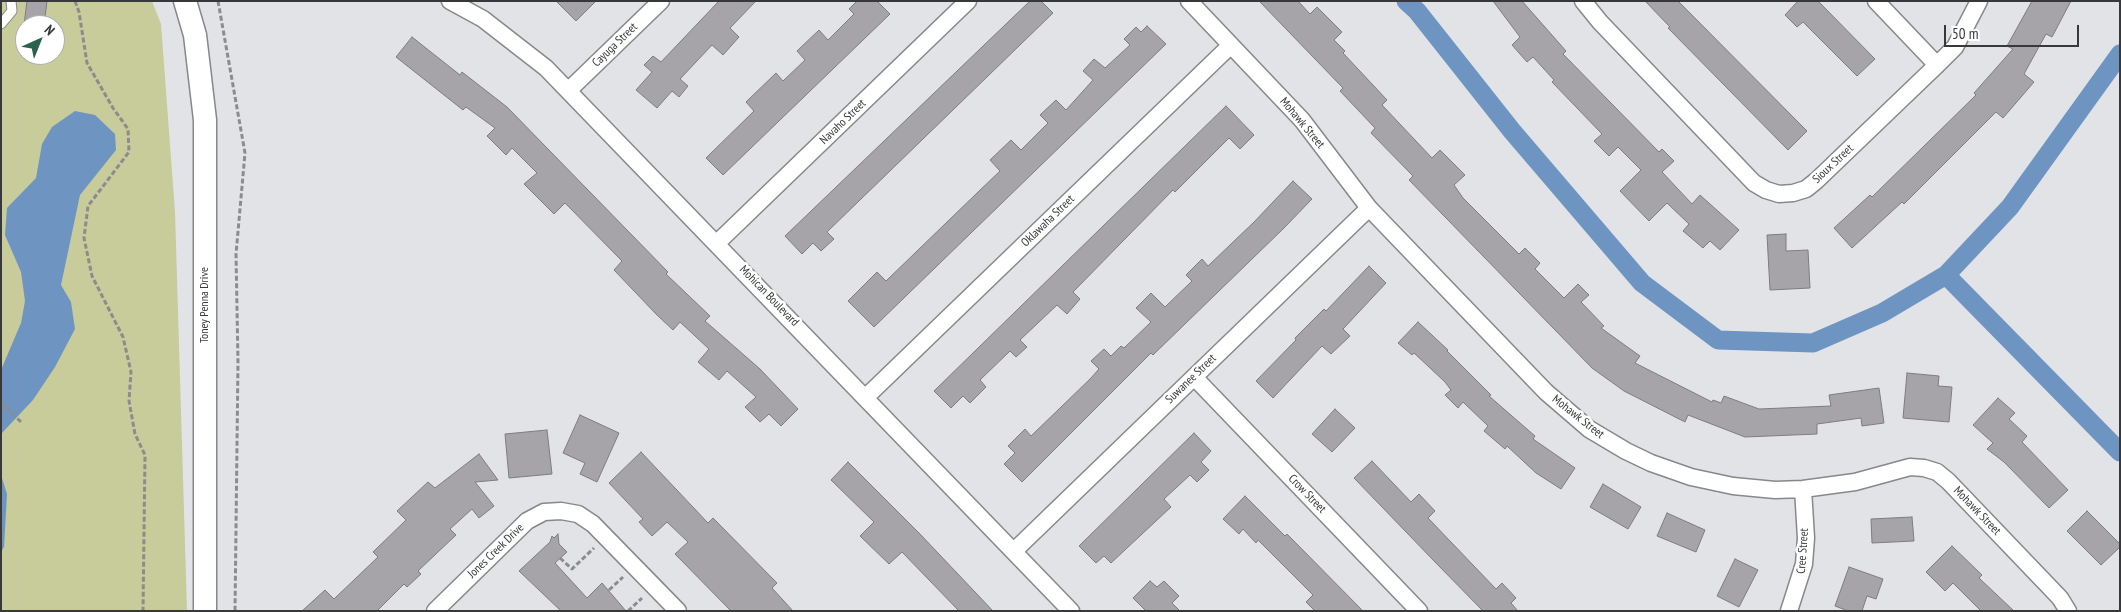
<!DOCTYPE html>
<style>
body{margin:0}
#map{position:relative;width:2121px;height:612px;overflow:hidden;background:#e2e3e7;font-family:"PT Sans Narrow",sans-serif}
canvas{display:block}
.frame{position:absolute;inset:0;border:2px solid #373839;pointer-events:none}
.north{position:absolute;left:15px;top:15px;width:50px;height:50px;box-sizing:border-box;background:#fff;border:1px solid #afafb0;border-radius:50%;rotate:44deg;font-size:14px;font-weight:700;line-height:20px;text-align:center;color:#373839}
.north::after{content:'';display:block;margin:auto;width:18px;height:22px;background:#2a624b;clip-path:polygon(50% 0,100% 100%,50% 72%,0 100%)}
.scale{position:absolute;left:1944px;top:25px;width:135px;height:22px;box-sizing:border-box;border:2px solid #373839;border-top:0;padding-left:6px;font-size:15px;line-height:18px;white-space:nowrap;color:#373839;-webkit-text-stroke:4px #fff;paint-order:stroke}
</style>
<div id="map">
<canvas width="2121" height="612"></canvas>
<div class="frame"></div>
<div class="north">N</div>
<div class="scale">50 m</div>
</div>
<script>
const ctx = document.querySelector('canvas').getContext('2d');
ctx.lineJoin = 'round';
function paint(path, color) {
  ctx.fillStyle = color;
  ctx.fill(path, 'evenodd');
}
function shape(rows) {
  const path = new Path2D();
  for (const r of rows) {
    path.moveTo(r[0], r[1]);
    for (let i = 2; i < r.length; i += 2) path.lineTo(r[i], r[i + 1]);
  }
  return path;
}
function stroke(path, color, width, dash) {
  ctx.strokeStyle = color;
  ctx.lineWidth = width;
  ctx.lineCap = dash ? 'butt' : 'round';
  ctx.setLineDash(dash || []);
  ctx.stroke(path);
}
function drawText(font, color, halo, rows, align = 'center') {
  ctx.font = font + ' "PT Sans Narrow",sans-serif';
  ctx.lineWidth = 5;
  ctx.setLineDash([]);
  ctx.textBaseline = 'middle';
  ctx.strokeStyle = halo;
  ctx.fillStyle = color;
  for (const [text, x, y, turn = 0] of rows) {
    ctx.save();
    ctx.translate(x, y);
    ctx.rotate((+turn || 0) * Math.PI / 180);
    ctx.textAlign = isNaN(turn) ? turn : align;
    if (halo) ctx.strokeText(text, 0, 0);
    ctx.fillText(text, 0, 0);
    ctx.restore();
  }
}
paint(shape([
 [1,1,152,1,161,24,175,212,187,611,1,611],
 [25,25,55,25,55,55,25,55]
]), '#c8cb9a');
paint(shape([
 [75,111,95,115,115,134,116,150,80,195,61,285,71,302,75,329,55,367,33,400,1,434,1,370,21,323,25,301,21,272,5,235,7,208,36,178,42,144,52,127],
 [1,475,7,494,4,547,1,552]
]), '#6e95c2');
stroke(shape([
 [1406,1,1417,11,1512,131,1642,283,1718,340,1813,343,1882,313,1946,275],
 [2120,54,2010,207,1946,275,2120,452]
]), '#6e95c2', 19);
const building = shape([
 [27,1,47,1,44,25,24,25,27,1],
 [556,1,596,1,576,21,556,1],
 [719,1,756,1,730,28,739,37,723,55,712,45,680,79,688,86,679,97,672,91,657,108,636,90,652,72,644,65,653,56,661,62,719,1],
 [857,1,877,1,890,14,723,175,706,158,754,111,746,102,776,73,783,81,805,60,797,51,819,30,828,40,854,14,849,9,857,1],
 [1030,1,1041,1,1053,13,827,232,834,239,821,251,813,243,802,254,785,236,1030,1],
 [1259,1,1298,1,1310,14,1317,7,1342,32,1334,40,1345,51,1343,53,1387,100,1382,105,1432,158,1440,150,1465,175,1454,185,1463,198,1519,254,1525,248,1540,263,1535,269,1564,298,1578,284,1589,295,1581,302,1604,326,1601,328,1640,356,1635,363,1712,402,1713,400,1721,403,1724,396,1759,409,1831,406,1829,395,1879,388,1884,423,1862,426,1861,418,1817,424,1817,434,1745,437,1688,415,1685,422,1624,391,1592,368,1409,180,1413,176,1371,133,1375,128,1340,91,1343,88,1259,1],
 [1493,1,1522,1,1566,51,1563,54,1659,152,1662,149,1674,161,1662,172,1692,204,1700,195,1739,230,1720,250,1710,241,1703,248,1683,231,1689,224,1667,203,1649,221,1620,191,1641,170,1618,147,1609,156,1594,141,1602,134,1552,82,1554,80,1533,57,1527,62,1512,45,1520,37,1493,1],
 [1645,1,1678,1,1807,131,1788,150,1668,28,1670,27,1645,1],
 [1798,1,1818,1,1875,59,1857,76,1803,22,1797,27,1785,15,1798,1],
 [2032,1,2071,1,2052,37,2046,34,2024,74,2034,82,2003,118,1996,112,1904,204,1902,202,1852,248,1834,228,1870,195,1872,197,1976,95,1974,93,2013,49,2007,46,2032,1],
 [1147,26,1166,44,874,327,848,301,877,272,886,281,977,193,1000,171,990,160,1011,140,1021,150,1048,123,1040,115,1056,100,1066,110,1093,80,1083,71,1094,59,1105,68,1130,45,1124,39,1136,27,1141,32,1147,26],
 [412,37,460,75,462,72,507,107,668,272,666,274,710,316,705,321,760,369,798,409,781,426,769,414,760,422,745,407,756,397,727,371,719,380,698,362,709,349,680,322,673,330,656,314,614,270,622,261,565,203,554,214,524,184,537,173,512,148,506,155,487,136,495,128,466,107,463,110,396,57,412,37],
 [1226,106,1254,135,1240,149,1229,138,1175,192,1173,190,1073,292,1080,299,1067,314,1057,305,1020,340,1027,347,1016,357,1010,351,980,380,986,387,970,403,963,396,951,408,934,391,1226,106],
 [1293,181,1312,199,1284,228,1153,355,1151,353,1022,482,1004,464,1015,453,1008,446,1025,429,1031,436,1090,379,1099,369,1091,361,1104,349,1111,356,1121,346,1124,348,1151,322,1136,308,1151,293,1165,307,1192,281,1186,275,1202,259,1208,266,1254,222,1293,181],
 [1786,234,1786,251,1808,250,1810,288,1770,290,1767,235,1786,234],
 [1369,266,1386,283,1343,329,1350,336,1331,354,1322,346,1273,398,1256,381,1296,340,1295,338,1324,309,1326,311,1369,266],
 [1418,322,1448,350,1447,351,1491,395,1489,396,1535,436,1533,439,1575,468,1561,489,1536,473,1507,446,1505,449,1484,431,1488,426,1463,402,1458,408,1445,395,1451,390,1445,382,1414,353,1412,355,1398,343,1418,322],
 [1907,373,1939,376,1938,386,1952,387,1949,422,1903,418,1907,373],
 [1998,398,2015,413,2009,419,2027,436,2022,442,2068,490,2049,508,2004,462,1987,449,1993,443,1973,425,1998,398],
 [1335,409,1355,428,1332,452,1312,434,1335,409],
 [580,415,619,433,597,482,580,474,585,463,563,453,580,415],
 [547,430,552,474,509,478,505,434,547,430],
 [1194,433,1211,451,1201,462,1209,470,1197,482,1190,475,1164,499,1171,507,1111,563,1104,556,1096,563,1079,546,1194,433],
 [641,452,708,523,713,518,777,583,772,588,793,611,731,611,675,554,688,542,667,522,652,536,639,522,643,519,609,483,641,452],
 [479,454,498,480,475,482,494,506,479,518,472,509,450,529,456,535,418,571,421,574,407,587,404,584,377,611,302,611,325,590,334,599,378,557,373,552,406,520,397,511,428,482,435,488,479,454],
 [1372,461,1411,502,1419,494,1435,511,1428,518,1496,589,1502,583,1516,598,1511,603,1518,611,1483,611,1435,562,1354,478,1372,461],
 [848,462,920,534,993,611,959,611,902,552,889,564,860,536,874,522,831,480,848,462],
 [1603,484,1641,507,1628,529,1590,507,1603,484],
 [1245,496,1285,536,1287,534,1363,611,1315,611,1306,602,1313,595,1258,540,1256,543,1243,529,1239,534,1223,519,1245,496],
 [2087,511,2120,544,2120,547,2101,565,2067,531,2087,511],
 [1667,513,1705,530,1696,552,1657,536,1667,513],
 [1912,517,1914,541,1872,543,1871,519,1912,517],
 [558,534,559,544,567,552,555,563,587,598,602,583,626,611,561,611,519,571,550,542,552,536,554,538,558,534],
 [1952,546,1982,575,1979,578,2014,611,1981,611,1953,583,1945,591,1926,572,1952,546],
 [1735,559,1758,570,1739,607,1717,596,1735,559],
 [1849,567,1883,579,1876,599,1867,596,1862,611,1848,611,1835,606,1849,567],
 [1150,581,1157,587,1164,581,1179,596,1172,603,1180,611,1146,611,1133,598,1150,581]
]);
paint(building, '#a6a4a8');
stroke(building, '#7e7c7f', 1);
const lane = shape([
 [1,24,12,11,11,1]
]);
const street = shape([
 [450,1,483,19,546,68,1071,611],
 [1189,1,1302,120,1369,208,1546,392,1589,429,1626,451,1651,463,1691,477,1733,486,1775,490,1803,489,1855,482,1910,467,1924,468,1937,472,1948,481,2060,598,2068,611],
 [1583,1,1600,22,1754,183,1766,190,1779,194,1793,193,1806,189,1816,181,1937,65,1955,47,1979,1],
 [1876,1,1937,65],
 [569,90,661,1],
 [717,243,968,1],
 [1194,377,1419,611],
 [866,397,1231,45],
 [1014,551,1369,208],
 [435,611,527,521,544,512,561,511,578,514,593,524,678,611],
 [1789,611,1804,564,1806,538,1803,489]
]);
const secondary = shape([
 [185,1,195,35,205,120,205,611]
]);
stroke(lane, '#86888b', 11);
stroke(street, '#86888b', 19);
stroke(secondary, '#86888b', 25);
stroke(shape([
 [75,1,79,12,87,63,113,108,128,129,129,152,88,206,84,238,92,276,123,337,131,372,129,401,135,434,145,455,143,611],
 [218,1,245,153,236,254,238,362,235,611],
 [1,403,21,422],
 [560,558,572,569,594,548],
 [609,590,623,577],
 [628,611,642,598]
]), '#8b8c8e', 3, [5, 2.5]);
stroke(lane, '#fff', 9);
stroke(street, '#fff', 16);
stroke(secondary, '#fff', 22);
drawText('12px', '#373839', '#fff', [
 ["Cayuga Street",615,45,-44],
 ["Navaho Street",843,122,-44],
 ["Mohawk Street",1302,123,50],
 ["Sioux Street",1833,164,-43],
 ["Oklawaha Street",1048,221,-44],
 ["Mohican Boulevard",769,296,46],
 ["Toney Penna Drive",205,305,-90],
 ["Suwanee Street",1191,379,-44],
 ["Mohawk Street",1578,417,38],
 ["Crow Street",1307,494,46],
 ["Mohawk Street",1977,511,46],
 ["Jones Creek Drive",496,551,-44],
 ["Cree Street",1803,551,-86]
]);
</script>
